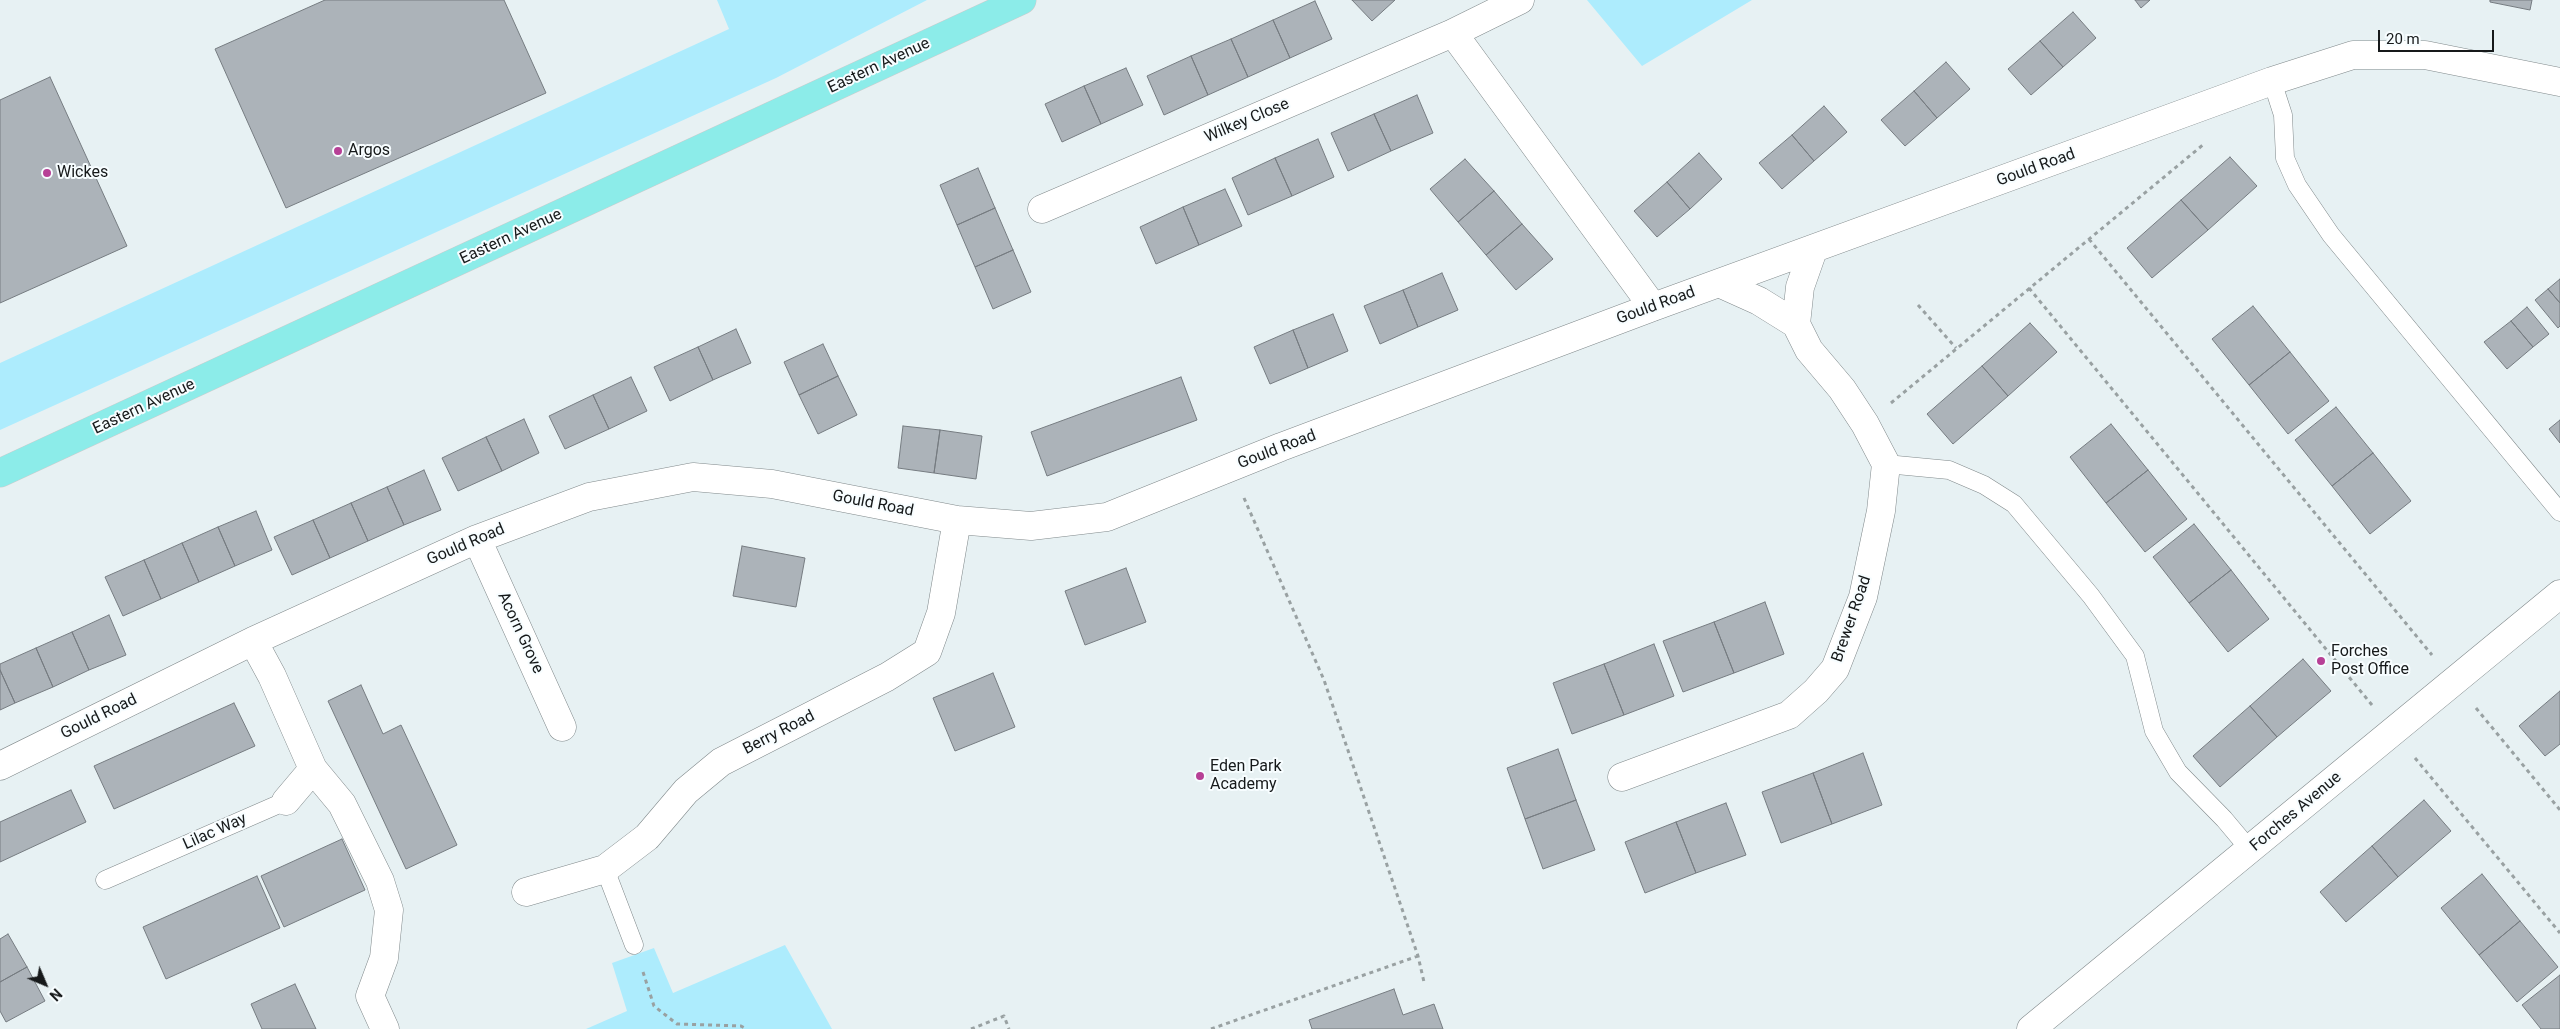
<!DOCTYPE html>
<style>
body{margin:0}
#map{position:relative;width:2560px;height:1029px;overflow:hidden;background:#e7f1f3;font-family:Roboto,sans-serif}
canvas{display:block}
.north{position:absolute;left:20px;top:959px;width:50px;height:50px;-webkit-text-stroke:4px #f7fdff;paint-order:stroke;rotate:135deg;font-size:14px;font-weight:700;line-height:20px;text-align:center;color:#16191a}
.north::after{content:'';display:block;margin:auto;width:18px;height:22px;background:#16191a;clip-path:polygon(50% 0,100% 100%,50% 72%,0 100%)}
.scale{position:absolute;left:2378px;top:30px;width:116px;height:22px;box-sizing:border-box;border:2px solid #16191a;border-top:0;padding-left:6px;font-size:15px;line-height:18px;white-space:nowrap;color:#16191a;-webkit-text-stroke:4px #f7fdff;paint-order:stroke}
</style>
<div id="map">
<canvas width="2560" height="1029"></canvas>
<div class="north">N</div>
<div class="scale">20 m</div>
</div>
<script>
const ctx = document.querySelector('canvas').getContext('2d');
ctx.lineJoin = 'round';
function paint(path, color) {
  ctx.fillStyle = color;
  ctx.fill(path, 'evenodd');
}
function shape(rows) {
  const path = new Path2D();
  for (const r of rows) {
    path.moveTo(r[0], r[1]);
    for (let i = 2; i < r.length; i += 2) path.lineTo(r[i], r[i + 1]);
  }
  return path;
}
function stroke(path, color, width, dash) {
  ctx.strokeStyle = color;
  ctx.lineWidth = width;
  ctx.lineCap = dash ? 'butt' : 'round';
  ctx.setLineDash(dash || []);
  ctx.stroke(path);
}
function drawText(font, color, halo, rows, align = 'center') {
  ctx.font = font + ' Roboto,sans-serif';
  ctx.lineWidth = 4;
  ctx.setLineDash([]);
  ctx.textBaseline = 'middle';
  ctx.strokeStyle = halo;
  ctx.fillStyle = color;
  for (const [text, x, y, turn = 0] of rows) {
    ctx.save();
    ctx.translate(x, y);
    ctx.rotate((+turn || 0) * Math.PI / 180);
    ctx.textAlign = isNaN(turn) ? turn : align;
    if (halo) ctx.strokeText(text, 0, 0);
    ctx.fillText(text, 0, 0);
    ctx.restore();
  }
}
paint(shape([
 [717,0,927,0,776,78,0,430,0,363,729,29],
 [1587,0,1752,0,1642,66],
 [785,945,832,1029,586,1029,627,1011,612,963,654,948,673,993]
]), '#adecfd');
const building = shape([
 [325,0,504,0,546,93,286,208,215,49,325,0],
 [1352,0,1395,0,1372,21,1352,0],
 [2135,0,2150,0,2141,8,2135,0],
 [2490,0,2532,0,2530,10,2490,2,2490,0],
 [1315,1,1332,39,1290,58,1273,20,1315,1],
 [2073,12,2096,38,2063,67,2040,41,2073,12],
 [1273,20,1290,58,1248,77,1231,39,1273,20],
 [1231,39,1248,77,1208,95,1191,56,1231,39],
 [2040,41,2063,67,2031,95,2008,69,2040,41],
 [1191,56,1208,95,1164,115,1147,76,1191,56],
 [1946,62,1970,89,1937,118,1914,91,1946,62],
 [1126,68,1143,105,1101,124,1084,86,1126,68],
 [50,77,127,246,0,303,0,100,50,77],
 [1084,86,1101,124,1062,142,1045,104,1084,86],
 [1914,91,1937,118,1905,146,1881,120,1914,91],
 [1417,95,1433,133,1391,151,1374,114,1417,95],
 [1824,106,1847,132,1814,161,1792,135,1824,106],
 [1374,114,1391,151,1348,171,1331,133,1374,114],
 [1792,135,1814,161,1782,189,1759,163,1792,135],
 [1318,139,1334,177,1292,196,1275,158,1318,139],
 [1699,153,1722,179,1690,209,1667,182,1699,153],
 [2230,157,2257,186,2208,230,2181,200,2230,157],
 [1275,158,1292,196,1248,215,1232,178,1275,158],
 [1465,159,1494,191,1458,222,1430,189,1465,159],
 [978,168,995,208,957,225,940,185,978,168],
 [1667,182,1690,209,1657,237,1634,211,1667,182],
 [1225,189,1242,226,1199,245,1183,207,1225,189],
 [1494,191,1522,224,1486,255,1458,222,1494,191],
 [2181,200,2208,230,2152,278,2127,248,2181,200],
 [1183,207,1199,245,1156,264,1140,227,1183,207],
 [995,208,1013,250,975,267,957,225,995,208],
 [1522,224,1553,259,1516,290,1486,255,1522,224],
 [1013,250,1031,292,993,309,975,267,1013,250],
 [1442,273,1458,310,1418,327,1403,290,1442,273],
 [2560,279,2560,303,2548,289,2560,279],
 [2548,289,2560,303,2560,326,2558,328,2535,300,2548,289],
 [1403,290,1418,327,1380,344,1364,306,1403,290],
 [2253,306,2290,352,2249,385,2212,339,2253,306],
 [2527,307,2549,334,2533,347,2511,321,2527,307],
 [1333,314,1348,351,1308,368,1293,330,1333,314],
 [2511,321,2533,347,2507,369,2484,342,2511,321],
 [2030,323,2057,352,2008,396,1982,366,2030,323],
 [736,329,751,363,713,380,698,347,736,329],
 [1293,330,1308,368,1270,384,1254,347,1293,330],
 [823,344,838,376,799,395,784,362,823,344],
 [698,347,713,380,670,401,654,367,698,347],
 [2290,352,2329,401,2288,434,2249,385,2290,352],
 [1982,366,2008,396,1953,444,1927,414,1982,366],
 [838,376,857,415,818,434,799,395,838,376],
 [631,377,647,411,609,429,593,395,631,377],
 [1181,377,1197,420,1047,476,1031,432,1181,377],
 [593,395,609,429,565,449,549,416,593,395],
 [2336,407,2373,453,2332,486,2295,440,2336,407],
 [524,419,539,453,502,471,486,437,524,419],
 [2560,420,2560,443,2549,429,2560,420],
 [2111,424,2148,470,2106,503,2070,457,2111,424],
 [903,426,940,430,934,473,898,468,903,426],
 [940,430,982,436,976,479,934,473,940,430],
 [486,437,502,471,458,491,442,458,486,437],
 [2373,453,2411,501,2370,534,2332,486,2373,453],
 [424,470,441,510,404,525,387,487,424,470],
 [2148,470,2187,519,2145,552,2106,503,2148,470],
 [387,487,404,525,368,541,351,503,387,487],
 [351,503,368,541,330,558,313,520,351,503],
 [256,511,272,550,235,566,218,527,256,511],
 [313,520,330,558,292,575,274,537,313,520],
 [2194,524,2231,570,2189,603,2153,557,2194,524],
 [218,527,235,566,199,582,182,543,218,527],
 [182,543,199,582,161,599,144,560,182,543],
 [742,546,805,558,796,607,733,596,742,546],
 [144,560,161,599,123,616,105,577,144,560],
 [1126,568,1146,622,1085,645,1065,591,1126,568],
 [2231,570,2269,619,2228,652,2189,603,2231,570],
 [1765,602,1784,654,1734,673,1714,622,1765,602],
 [109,615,126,655,89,670,72,632,109,615],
 [1714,622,1734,673,1683,692,1663,641,1714,622],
 [72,632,89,670,53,687,36,648,72,632],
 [1654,644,1674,696,1624,715,1604,664,1654,644],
 [36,648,53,687,15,703,0,670,0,664,36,648],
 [2303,659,2331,691,2277,737,2250,706,2303,659],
 [1604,664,1624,715,1572,734,1553,683,1604,664],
 [0,670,15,703,0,710,0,670],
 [993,673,1015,727,955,751,933,698,993,673],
 [361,685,383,734,401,725,457,845,406,869,328,701,361,685],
 [2560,691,2560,744,2545,756,2519,726,2560,691],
 [234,703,255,746,114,809,94,766,234,703],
 [2250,706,2277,737,2220,787,2193,756,2250,706],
 [1558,749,1576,800,1525,819,1507,768,1558,749],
 [1863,753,1882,805,1832,824,1813,773,1863,753],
 [1813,773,1832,824,1781,843,1762,792,1813,773],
 [71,790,86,822,0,862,0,822,71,790],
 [1576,800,1595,850,1543,869,1525,819,1576,800],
 [2424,800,2451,831,2398,877,2372,846,2424,800],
 [1726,803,1746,855,1696,873,1676,822,1726,803],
 [1676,822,1696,873,1645,893,1625,842,1676,822],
 [342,839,365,890,284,927,261,876,342,839],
 [2372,846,2398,877,2346,922,2320,892,2372,846],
 [2482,874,2520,921,2479,955,2441,908,2482,874],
 [257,876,280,928,166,979,143,927,257,876],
 [2520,921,2558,967,2517,1002,2479,955,2520,921],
 [8,934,27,967,0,982,0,939,8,934],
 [27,967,45,1001,6,1022,0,1011,0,982,27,967],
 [2560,975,2560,1029,2541,1029,2522,1005,2560,975],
 [295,984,316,1029,262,1029,251,1004,295,984],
 [1394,989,1403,1015,1434,1004,1443,1029,1312,1029,1309,1020,1394,989]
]);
paint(building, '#acb3b9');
stroke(building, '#767c81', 1);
const service = shape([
 [2272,81,2283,115,2285,158,2297,185,2331,235,2560,512],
 [1886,464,1949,470,1984,485,2014,504,2091,596,2135,656,2154,731,2178,772,2224,819,2250,850],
 [605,869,634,945],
 [105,880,286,801]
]);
const minor = shape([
 [1453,33,1653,307],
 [1042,209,1453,33,1520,0],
 [1796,324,1800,287,1813,250],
 [477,539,562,727],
 [253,641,272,676,313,769,342,804,380,881,389,910,384,958,370,996,385,1029],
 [0,766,253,641,477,539,589,497,693,477,772,484,957,520,1031,526,1107,517,1281,447,1653,307,2272,81,2353,55,2425,55,2560,82],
 [1622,777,1789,715,1816,691,1835,669,1863,597,1881,511,1886,464,1865,424,1842,389,1809,350,1796,324,1759,301,1719,283],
 [286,801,313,769],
 [526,892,605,869,647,837,686,791,721,762,887,677,927,652,941,613,957,520],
 [2031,1029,2560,594]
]);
const primary = shape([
 [0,473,1022,0]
]);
stroke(service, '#80898b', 19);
stroke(minor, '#80898b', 29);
stroke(primary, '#cccccd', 29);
stroke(shape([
 [2089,239,2432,655],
 [2029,288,2372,705],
 [1918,305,1956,348],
 [1891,403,2204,144],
 [1244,498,1324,680,1418,956,1424,982],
 [2476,708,2560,810],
 [2415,758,2560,933],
 [643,972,654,1006,677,1024,741,1026,746,1029],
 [971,1029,1004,1016,1009,1029],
 [1211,1029,1418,956]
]), '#99a1a2', 3, [4, 4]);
stroke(service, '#fff', 18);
stroke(minor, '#fff', 28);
stroke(primary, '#8cece9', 28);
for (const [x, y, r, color] of [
 [338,151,5,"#b74096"],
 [47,173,5,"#b74096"],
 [2321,661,5,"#b74096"],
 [1200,776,5,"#b74096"]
]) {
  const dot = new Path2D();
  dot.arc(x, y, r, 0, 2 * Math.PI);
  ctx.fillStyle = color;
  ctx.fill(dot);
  stroke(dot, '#f7fdff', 2);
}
drawText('16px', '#16191a', '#f7fdff', [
 ["Eastern Avenue",879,66,-25],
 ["Wilkey Close",1247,121,-23],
 ["Gould Road",2036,168,-20],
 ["Eastern Avenue",511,237,-25],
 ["Gould Road",1656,306,-20],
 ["Eastern Avenue",144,407,-25],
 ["Gould Road",1277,450,-21],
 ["Gould Road",873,504,11],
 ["Gould Road",466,545,-23],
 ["Brewer Road",1852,619,-71],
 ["Acorn Grove",520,633,65],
 ["Gould Road",99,717,-26],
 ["Berry Road",779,733,-27],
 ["Forches Avenue",2296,812,-40],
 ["Lilac Way",215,832,-24]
]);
drawText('16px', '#16191a', '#f7fdff', [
 ["Argos",348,151],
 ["Wickes",57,173],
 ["Forches",2331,652],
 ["Post Office",2331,670],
 ["Eden Park",1210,767],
 ["Academy",1210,785]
], 'left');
</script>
